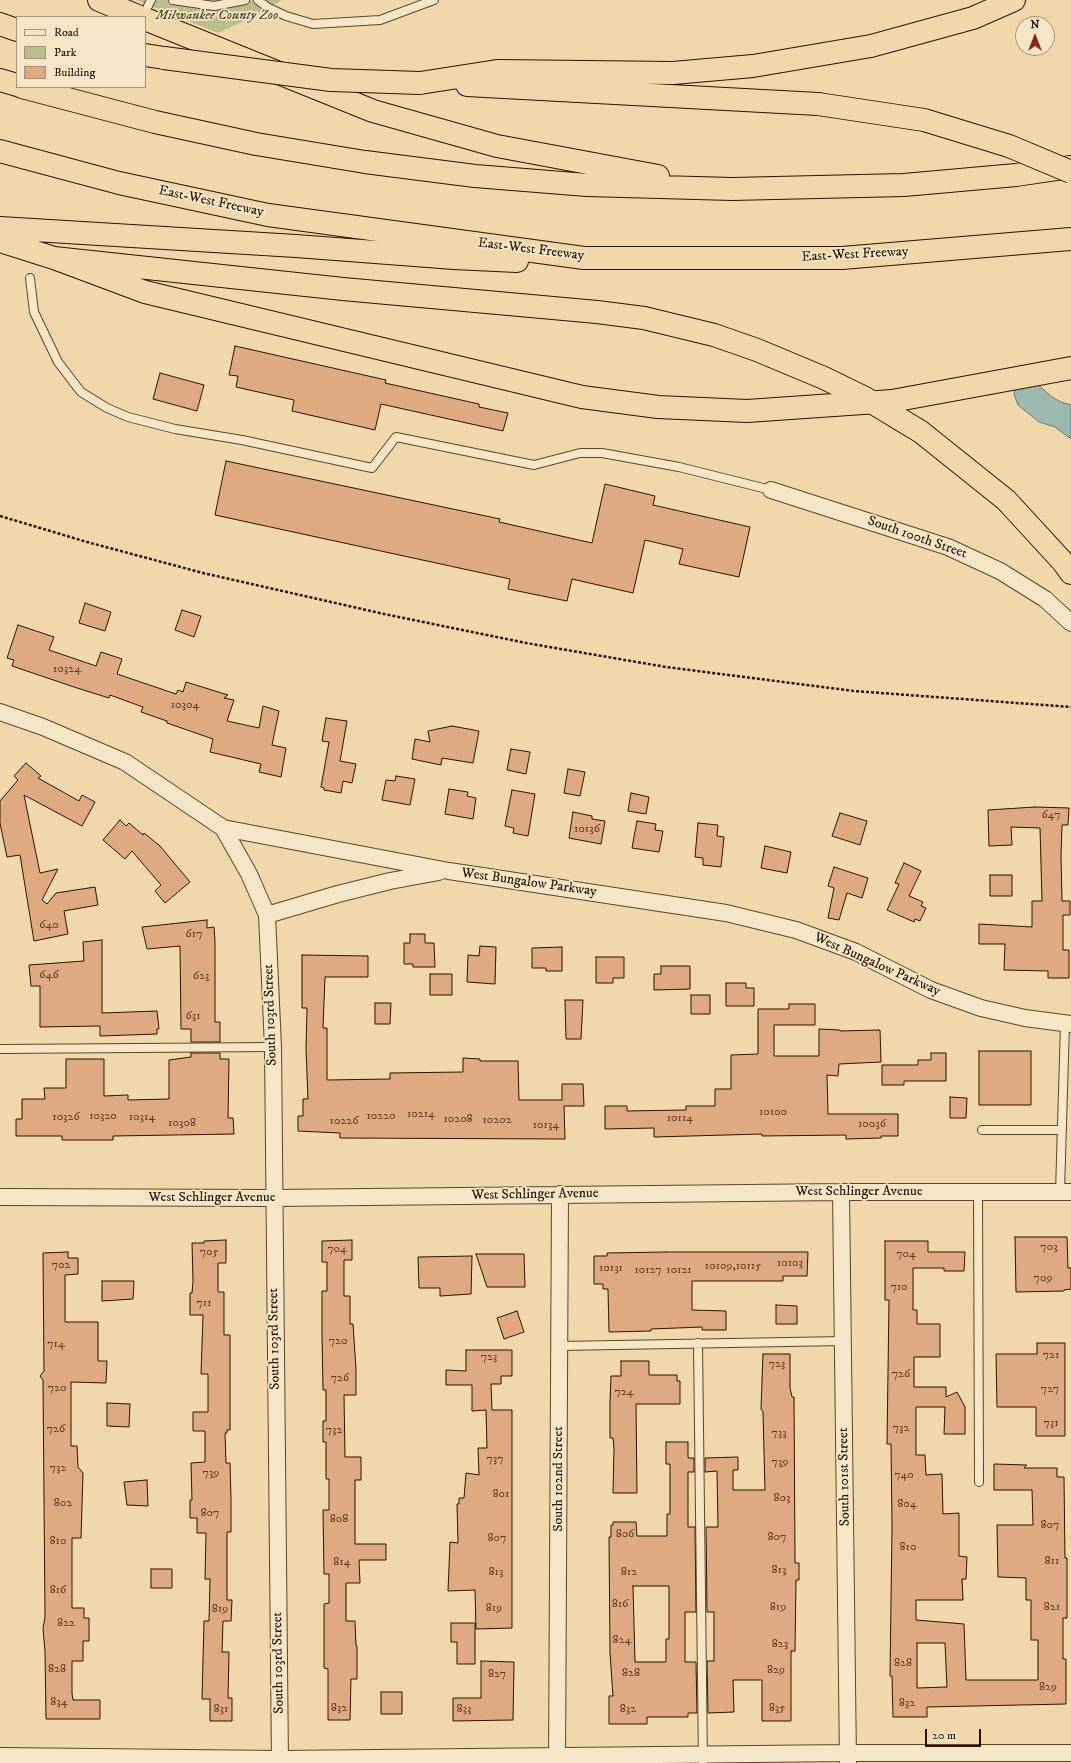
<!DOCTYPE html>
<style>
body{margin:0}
#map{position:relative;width:1071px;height:1763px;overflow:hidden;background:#f1d8aa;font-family:"IM FELL DW Pica",serif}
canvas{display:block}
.legend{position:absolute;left:16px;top:16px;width:130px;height:72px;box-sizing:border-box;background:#f6e6c8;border:1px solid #a49278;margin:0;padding:5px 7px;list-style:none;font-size:12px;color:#291401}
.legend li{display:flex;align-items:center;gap:8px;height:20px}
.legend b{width:20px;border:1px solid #a49278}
.north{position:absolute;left:1015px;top:16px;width:40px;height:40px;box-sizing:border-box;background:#f6e6c8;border:1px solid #a49278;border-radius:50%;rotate:0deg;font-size:11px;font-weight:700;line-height:16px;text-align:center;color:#291401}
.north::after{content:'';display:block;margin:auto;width:14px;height:18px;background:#8f2418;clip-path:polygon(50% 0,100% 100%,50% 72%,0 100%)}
.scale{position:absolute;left:925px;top:1729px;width:56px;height:18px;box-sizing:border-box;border:2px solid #291401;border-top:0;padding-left:5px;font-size:12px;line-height:14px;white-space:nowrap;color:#291401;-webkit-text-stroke:3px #f6e6c8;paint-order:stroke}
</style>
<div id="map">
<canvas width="1071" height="1763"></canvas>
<ul class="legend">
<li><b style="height:5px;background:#f6e6c8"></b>Road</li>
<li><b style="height:11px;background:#bbbe88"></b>Park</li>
<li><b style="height:11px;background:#e0aa80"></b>Building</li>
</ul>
<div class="north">N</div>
<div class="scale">20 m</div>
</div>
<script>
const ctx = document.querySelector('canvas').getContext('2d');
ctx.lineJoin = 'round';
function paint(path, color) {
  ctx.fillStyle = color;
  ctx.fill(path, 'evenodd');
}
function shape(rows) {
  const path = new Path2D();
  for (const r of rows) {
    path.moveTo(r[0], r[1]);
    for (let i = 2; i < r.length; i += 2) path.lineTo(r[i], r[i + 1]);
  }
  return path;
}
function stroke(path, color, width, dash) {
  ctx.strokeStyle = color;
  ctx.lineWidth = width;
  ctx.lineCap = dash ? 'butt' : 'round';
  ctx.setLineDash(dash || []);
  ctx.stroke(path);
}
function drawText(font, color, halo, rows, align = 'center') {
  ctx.font = font + ' "IM FELL DW Pica",serif';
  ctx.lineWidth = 3.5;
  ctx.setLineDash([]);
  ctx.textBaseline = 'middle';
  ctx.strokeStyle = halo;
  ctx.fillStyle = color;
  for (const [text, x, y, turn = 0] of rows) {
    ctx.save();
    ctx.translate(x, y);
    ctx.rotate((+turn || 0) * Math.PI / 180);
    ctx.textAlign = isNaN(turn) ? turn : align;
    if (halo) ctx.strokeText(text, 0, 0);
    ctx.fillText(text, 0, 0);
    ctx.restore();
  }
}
paint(shape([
 [136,0,282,0,257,15,218,33]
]), '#bbbe88');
const water = shape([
 [1037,384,1052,397,1061,402,1071,405,1071,439,1055,427,1039,422,1018,405,1014,394,1016,387,1037,384]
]);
paint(water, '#9cb9af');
stroke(water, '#6e7769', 1);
const building = shape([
 [235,346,386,380,385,383,479,404,479,407,508,413,503,431,381,404,375,430,292,411,294,400,236,387,238,376,229,375,235,346],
 [160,373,204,385,197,411,153,399,160,373],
 [226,461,500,519,499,522,592,543,605,484,655,496,653,505,750,527,739,577,679,564,683,549,645,540,633,593,572,579,567,601,508,589,510,579,215,515,226,461],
 [85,603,111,612,105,631,79,623,85,603],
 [182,610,201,616,194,637,175,630,182,610],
 [18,625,54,637,49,650,96,666,101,652,122,659,117,674,176,694,178,690,183,692,186,682,228,695,224,698,234,700,227,721,259,728,263,706,279,711,272,745,286,748,281,777,259,772,261,764,210,752,213,739,167,723,167,721,141,712,143,707,110,695,109,698,77,688,12,666,14,660,7,658,18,625],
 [326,718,347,721,340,761,356,764,352,783,343,781,341,793,324,790,324,788,321,787,329,742,322,741,326,718],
 [452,726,479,731,473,763,442,758,441,765,412,759,415,739,430,742,428,731,452,726],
 [511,749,530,752,526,774,507,770,511,749],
 [26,763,41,776,38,778,79,801,82,795,95,802,82,826,24,795,40,873,58,869,42,900,47,904,56,893,95,887,98,905,64,911,68,934,34,941,20,855,7,857,0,823,0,801,18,780,14,776,26,763],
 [568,769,585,772,580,796,564,793,568,769],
 [396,776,415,779,410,805,382,800,386,780,395,781,396,776],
 [449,789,468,792,467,796,476,798,473,819,445,814,449,789],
 [512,790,535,794,528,836,513,833,514,828,505,826,512,790],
 [631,793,649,797,646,814,628,811,631,793],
 [1035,807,1069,808,1068,825,1062,825,1061,856,1062,901,1070,901,1070,915,1063,915,1063,950,1069,950,1069,978,1048,978,1048,971,1004,970,1005,944,979,944,979,924,1032,927,1032,901,1042,901,1040,828,1011,827,1012,845,989,846,988,810,1035,807],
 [573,812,592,816,592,819,605,821,601,844,569,838,573,812],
 [840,813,867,821,860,845,832,836,840,813],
 [120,820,126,826,129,823,143,835,144,833,160,846,190,882,165,903,155,891,161,885,132,851,125,859,103,840,120,820],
 [637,821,656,824,655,830,663,831,659,852,632,848,637,821],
 [698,823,718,825,717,836,724,837,721,867,703,865,703,858,695,857,698,823],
 [765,846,791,852,787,873,761,868,765,846],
 [904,863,921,871,909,896,923,902,921,906,926,908,920,921,915,919,914,922,887,910,899,884,895,883,904,863],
 [834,867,868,878,862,898,847,893,839,920,828,918,834,888,828,886,834,867],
 [990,875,1012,875,1012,896,990,896,990,875],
 [207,920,207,928,214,927,215,942,215,1022,220,1022,220,1042,191,1042,191,1029,181,1029,180,946,147,949,142,927,207,920],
 [410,934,425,934,425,943,434,943,435,967,413,967,413,964,404,964,404,943,410,943,410,934],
 [102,940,102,1013,157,1011,159,1029,157,1029,157,1034,100,1036,100,1026,40,1027,40,986,31,986,29,965,84,961,83,942,102,940],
 [480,946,496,947,495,984,467,982,468,955,479,956,480,946],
 [562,947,562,971,546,971,546,968,532,968,532,948,562,947],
 [302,955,368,956,368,977,325,977,323,1028,327,1028,327,1080,390,1079,390,1073,463,1072,463,1058,480,1059,480,1061,518,1061,519,1100,562,1100,562,1084,583,1084,584,1106,564,1106,565,1139,340,1138,340,1133,298,1131,298,1116,303,1116,303,1099,308,1099,306,1049,307,1008,302,1008,302,955],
 [596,957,624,957,624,978,613,978,613,983,596,983,596,957],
 [661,966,690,966,690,989,654,990,654,974,661,974,661,966],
 [430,974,452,974,452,995,430,995,430,974],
 [726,983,746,983,746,988,754,988,754,1006,726,1006,726,983],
 [691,995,710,995,710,1014,691,1014,691,995],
 [565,1000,583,1000,581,1039,566,1039,565,1000],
 [375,1003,391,1003,390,1024,375,1024,375,1003],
 [789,1004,815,1004,815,1025,774,1025,774,1056,819,1056,819,1029,840,1030,840,1031,880,1030,881,1062,839,1064,838,1076,827,1075,828,1114,898,1114,898,1136,881,1136,881,1138,846,1139,846,1135,762,1136,762,1134,654,1137,654,1128,605,1129,605,1106,627,1106,627,1111,686,1110,686,1106,715,1106,715,1089,731,1089,731,1055,758,1054,758,1009,789,1009,789,1004],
 [979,1051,1031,1051,1031,1105,979,1105,979,1051],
 [191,1053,220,1053,220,1059,229,1059,228,1118,233,1118,234,1134,113,1136,113,1140,62,1140,62,1136,16,1136,16,1119,22,1119,22,1099,45,1099,44,1088,66,1088,66,1059,104,1059,104,1096,128,1095,128,1100,169,1099,169,1060,191,1057,191,1053],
 [931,1053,946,1053,946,1081,904,1081,904,1085,882,1085,882,1065,918,1065,918,1060,931,1060,931,1053],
 [950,1097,967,1098,966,1118,950,1118,950,1097],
 [1015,1237,1067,1237,1068,1268,1071,1268,1071,1289,1064,1290,1064,1291,1016,1292,1015,1237],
 [226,1240,226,1263,218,1263,218,1292,224,1292,224,1335,230,1335,230,1430,227,1430,227,1433,225,1433,226,1463,230,1463,231,1499,231,1532,227,1532,227,1600,232,1600,231,1621,223,1621,222,1652,229,1652,228,1698,232,1698,232,1721,210,1721,210,1699,202,1699,204,1621,209,1621,210,1579,205,1579,206,1533,197,1533,197,1518,190,1518,190,1500,192,1500,191,1463,205,1462,205,1431,193,1431,193,1412,208,1412,208,1374,201,1374,203,1315,190,1315,190,1293,192,1293,193,1281,192,1243,204,1243,204,1241,226,1240],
 [352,1240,352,1260,344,1260,344,1296,350,1296,350,1324,353,1324,356,1369,356,1395,344,1395,345,1457,361,1457,361,1480,355,1480,355,1544,386,1544,386,1560,359,1560,360,1583,346,1583,346,1621,355,1621,356,1646,357,1646,357,1679,351,1679,350,1720,328,1720,328,1669,324,1668,324,1604,329,1603,329,1574,324,1574,323,1510,329,1510,329,1479,326,1479,326,1442,323,1442,323,1421,326,1421,326,1390,323,1390,322,1335,322,1291,327,1291,327,1262,322,1262,322,1241,352,1240],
 [885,1241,928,1241,928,1252,965,1252,964,1271,944,1271,944,1268,913,1268,913,1310,917,1310,917,1324,940,1324,940,1357,914,1357,914,1387,946,1387,946,1397,957,1392,965,1407,965,1434,944,1434,945,1407,916,1407,916,1455,925,1455,926,1475,942,1474,943,1514,959,1513,959,1556,967,1557,966,1579,962,1579,963,1600,916,1600,916,1620,964,1624,966,1680,1038,1680,1038,1640,1031,1640,1031,1600,1026,1600,1026,1578,998,1577,997,1525,1033,1525,1032,1490,994,1490,994,1464,1027,1465,1024,1468,1057,1468,1057,1477,1064,1477,1065,1558,1067,1558,1067,1618,1063,1618,1063,1659,1066,1659,1066,1704,927,1707,927,1717,893,1717,892,1676,890,1676,892,1526,891,1444,887,1444,889,1300,885,1300,885,1241],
 [917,1643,945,1643,947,1687,917,1688,917,1643],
 [68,1252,68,1258,78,1258,78,1274,65,1275,65,1322,98,1322,98,1361,107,1361,106,1383,71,1382,71,1446,77,1446,78,1467,83,1473,81,1538,72,1538,72,1608,84,1608,84,1618,89,1618,89,1641,83,1641,83,1661,72,1661,72,1693,73,1700,100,1700,100,1719,46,1719,45,1651,43,1629,45,1617,43,1380,40,1376,44,1371,43,1253,68,1252],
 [666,1252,808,1252,807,1276,783,1276,783,1281,692,1281,692,1310,726,1311,726,1330,702,1330,702,1327,651,1329,651,1331,609,1332,608,1289,603,1289,603,1284,594,1284,594,1256,607,1256,607,1253,666,1252],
 [476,1254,524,1254,525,1287,487,1287,476,1254],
 [472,1256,471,1294,440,1296,440,1288,419,1288,418,1257,472,1256],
 [102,1281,134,1281,133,1299,102,1301,102,1281],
 [776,1305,797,1306,797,1324,776,1324,776,1305],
 [517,1311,524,1332,504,1339,497,1318,517,1311],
 [1037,1343,1065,1343,1065,1436,1036,1436,1036,1407,997,1407,996,1354,1037,1354,1037,1343],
 [466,1350,512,1350,512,1376,501,1376,501,1384,491,1384,492,1410,512,1410,512,1628,476,1629,475,1590,448,1591,450,1542,458,1543,457,1504,459,1504,459,1498,464,1498,466,1473,479,1475,478,1448,487,1448,486,1410,472,1411,472,1385,446,1385,446,1370,466,1371,466,1350],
 [763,1354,790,1354,790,1388,792,1397,794,1397,795,1559,795,1563,799,1563,799,1580,796,1580,795,1651,791,1651,791,1721,762,1721,762,1680,733,1680,734,1712,708,1713,707,1661,714,1661,714,1612,707,1612,706,1527,718,1527,717,1471,705,1472,705,1458,738,1457,738,1470,733,1470,733,1490,765,1490,763,1412,761,1409,763,1354],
 [621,1361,649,1361,649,1375,677,1375,677,1381,680,1381,680,1404,636,1404,637,1493,613,1493,614,1448,613,1438,610,1438,610,1402,611,1376,621,1376,621,1361],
 [107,1403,130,1404,129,1427,107,1426,107,1403],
 [666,1442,688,1442,688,1458,694,1458,694,1472,688,1472,688,1527,695,1527,696,1612,685,1612,685,1662,696,1662,697,1713,688,1713,688,1717,647,1717,647,1724,609,1724,609,1696,613,1696,610,1653,609,1537,611,1537,611,1525,613,1525,613,1522,636,1522,637,1536,667,1536,667,1514,670,1514,670,1464,666,1464,666,1442],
 [633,1586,669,1586,669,1639,666,1639,666,1662,635,1662,633,1586],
 [147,1480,148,1506,127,1505,124,1482,147,1480],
 [151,1569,172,1569,172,1588,151,1588,151,1569],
 [451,1623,475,1623,475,1664,457,1664,457,1642,451,1642,451,1623],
 [481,1661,514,1662,513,1720,453,1721,453,1698,481,1698,481,1661],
 [381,1692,402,1692,402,1714,381,1714,381,1692]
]);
paint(building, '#e0aa80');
stroke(building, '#291401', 1);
const service = shape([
 [173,0,214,6,245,0],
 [258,0,267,7,286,16,313,24,380,20,434,0],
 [148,6,151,0],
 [30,278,34,312,58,362,81,392,107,408,128,417,175,429,242,440,372,468,396,437,534,465,580,453,602,453,679,467,771,490],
 [0,1049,273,1047],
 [982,1130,1061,1130],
 [978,1191,979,1482],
 [1060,1192,1065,1024],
 [698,1343,703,1763],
 [560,1346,844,1341]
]);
const minor = shape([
 [771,490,948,547,1000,571,1045,599,1071,623],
 [0,712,43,727,125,762,223,828,449,871,726,913,796,930,856,952,931,990,981,1008,1025,1018,1071,1024],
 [223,828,249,874,267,915,273,1047,280,1763],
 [267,915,338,894,390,881,439,872],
 [841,1192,848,1762],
 [0,1197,273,1198,841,1192,1071,1192],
 [0,1756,280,1759,848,1753,1071,1753],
 [557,1763,560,1194]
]);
const motorway = shape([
 [99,0,140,17],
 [145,19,373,111,497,146,658,176],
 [0,24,17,30],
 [145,55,164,58],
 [0,80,17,85],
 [420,83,497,71,673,73,753,66,871,46,973,18,1014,0],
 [467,85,818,104],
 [22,87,155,122,256,144,365,162,475,176,587,185,732,189,904,185,1016,175,1070,167],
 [0,151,119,183,268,215,584,258,842,258,1071,239],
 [0,228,296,246,454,258,517,261],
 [0,241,54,258,145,292,582,397,658,407,747,411,892,401,1071,368],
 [54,258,343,289,597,312,644,318,714,335,757,350,824,378,865,398,921,432,1006,500,1063,562,1071,573]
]);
stroke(service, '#5b452b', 10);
stroke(minor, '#5b452b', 18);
stroke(motorway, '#291401', 24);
stroke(shape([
 [0,516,87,542,203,573,384,614,526,643,666,667,854,691,1071,707]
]), '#291401', 2.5, [3, 2]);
stroke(service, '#f6e6c8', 8);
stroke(minor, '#f6e6c8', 16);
stroke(motorway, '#f1d8aa', 22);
const motorwayBridge = shape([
 [164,58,331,80,420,83],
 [818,104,924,120,1009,146,1071,172]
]);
stroke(motorwayBridge, '#291401', 24, []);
stroke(motorwayBridge, '#f1d8aa', 22);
drawText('12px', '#573a21', null, [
 ["10324",67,670],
 ["10304",185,706],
 ["647",1051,816],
 ["10136",587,830],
 ["640",49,926],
 ["617",194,935],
 ["646",49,976],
 ["623",201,977],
 ["631",193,1017],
 ["10100",773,1113],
 ["10214",421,1115],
 ["10320",103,1117],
 ["10220",381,1117],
 ["10326",66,1118],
 ["10314",142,1118],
 ["10114",680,1119],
 ["10208",458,1120],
 ["10202",497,1121],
 ["10226",344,1122],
 ["10308",182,1124],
 ["10036",872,1125],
 ["10134",546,1126],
 ["703",1049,1248],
 ["704",337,1250],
 ["705",209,1253],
 ["704",906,1255],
 ["10103",790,1264],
 ["702",61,1266],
 ["10109,10115",733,1267],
 ["10131",611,1269],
 ["10127",648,1271],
 ["10121",679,1271],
 ["709",1043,1279],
 ["710",899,1288],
 ["711",204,1304],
 ["720",338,1342],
 ["714",56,1345],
 ["721",1051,1356],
 ["723",489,1358],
 ["723",777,1365],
 ["726",901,1375],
 ["726",340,1379],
 ["720",57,1389],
 ["727",1050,1390],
 ["724",624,1393],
 ["731",1051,1424],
 ["732",901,1429],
 ["726",56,1430],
 ["732",334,1431],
 ["733",779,1434],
 ["737",495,1460],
 ["739",780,1463],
 ["732",58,1469],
 ["739",211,1474],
 ["740",904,1476],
 ["801",501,1495],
 ["803",782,1499],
 ["802",63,1504],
 ["804",907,1505],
 ["807",210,1514],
 ["808",339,1520],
 ["807",1050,1526],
 ["806",625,1535],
 ["807",777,1538],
 ["807",497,1539],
 ["810",58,1542],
 ["810",908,1548],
 ["811",1052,1562],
 ["814",342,1563],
 ["813",779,1571],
 ["813",496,1573],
 ["812",629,1573],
 ["816",58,1591],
 ["816",620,1605],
 ["819",778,1608],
 ["821",1052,1608],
 ["819",494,1609],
 ["819",220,1610],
 ["822",66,1624],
 ["824",622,1641],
 ["823",780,1645],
 ["828",903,1664],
 ["828",57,1670],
 ["829",776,1671],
 ["828",631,1674],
 ["827",497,1675],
 ["829",1048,1688],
 ["834",59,1703],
 ["832",907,1704],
 ["832",339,1709],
 ["835",777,1709],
 ["831",221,1710],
 ["833",464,1710],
 ["832",628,1710]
]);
drawText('italic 14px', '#55472a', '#f6e6c8', [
 ["Milwaukee County Zoo",217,16]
]);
drawText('14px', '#291401', '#f6e6c8', [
 ["East-West Freeway",211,202,12],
 ["East-West Freeway",531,250,7],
 ["East-West Freeway",855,255,-3],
 ["South 100th Street",917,538,19],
 ["West Bungalow Parkway",529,883,8],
 ["West Bungalow Parkway",877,965,24],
 ["South 103rd Street",271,1015,-92],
 ["West Schlinger Avenue",859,1192],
 ["West Schlinger Avenue",535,1195,-1],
 ["West Schlinger Avenue",212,1198],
 ["South 103rd Street",275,1339,-91],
 ["South 101st Street",845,1477,-91],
 ["South 102nd Street",559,1479,-90],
 ["South 103rd Street",279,1663,-91]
]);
</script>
